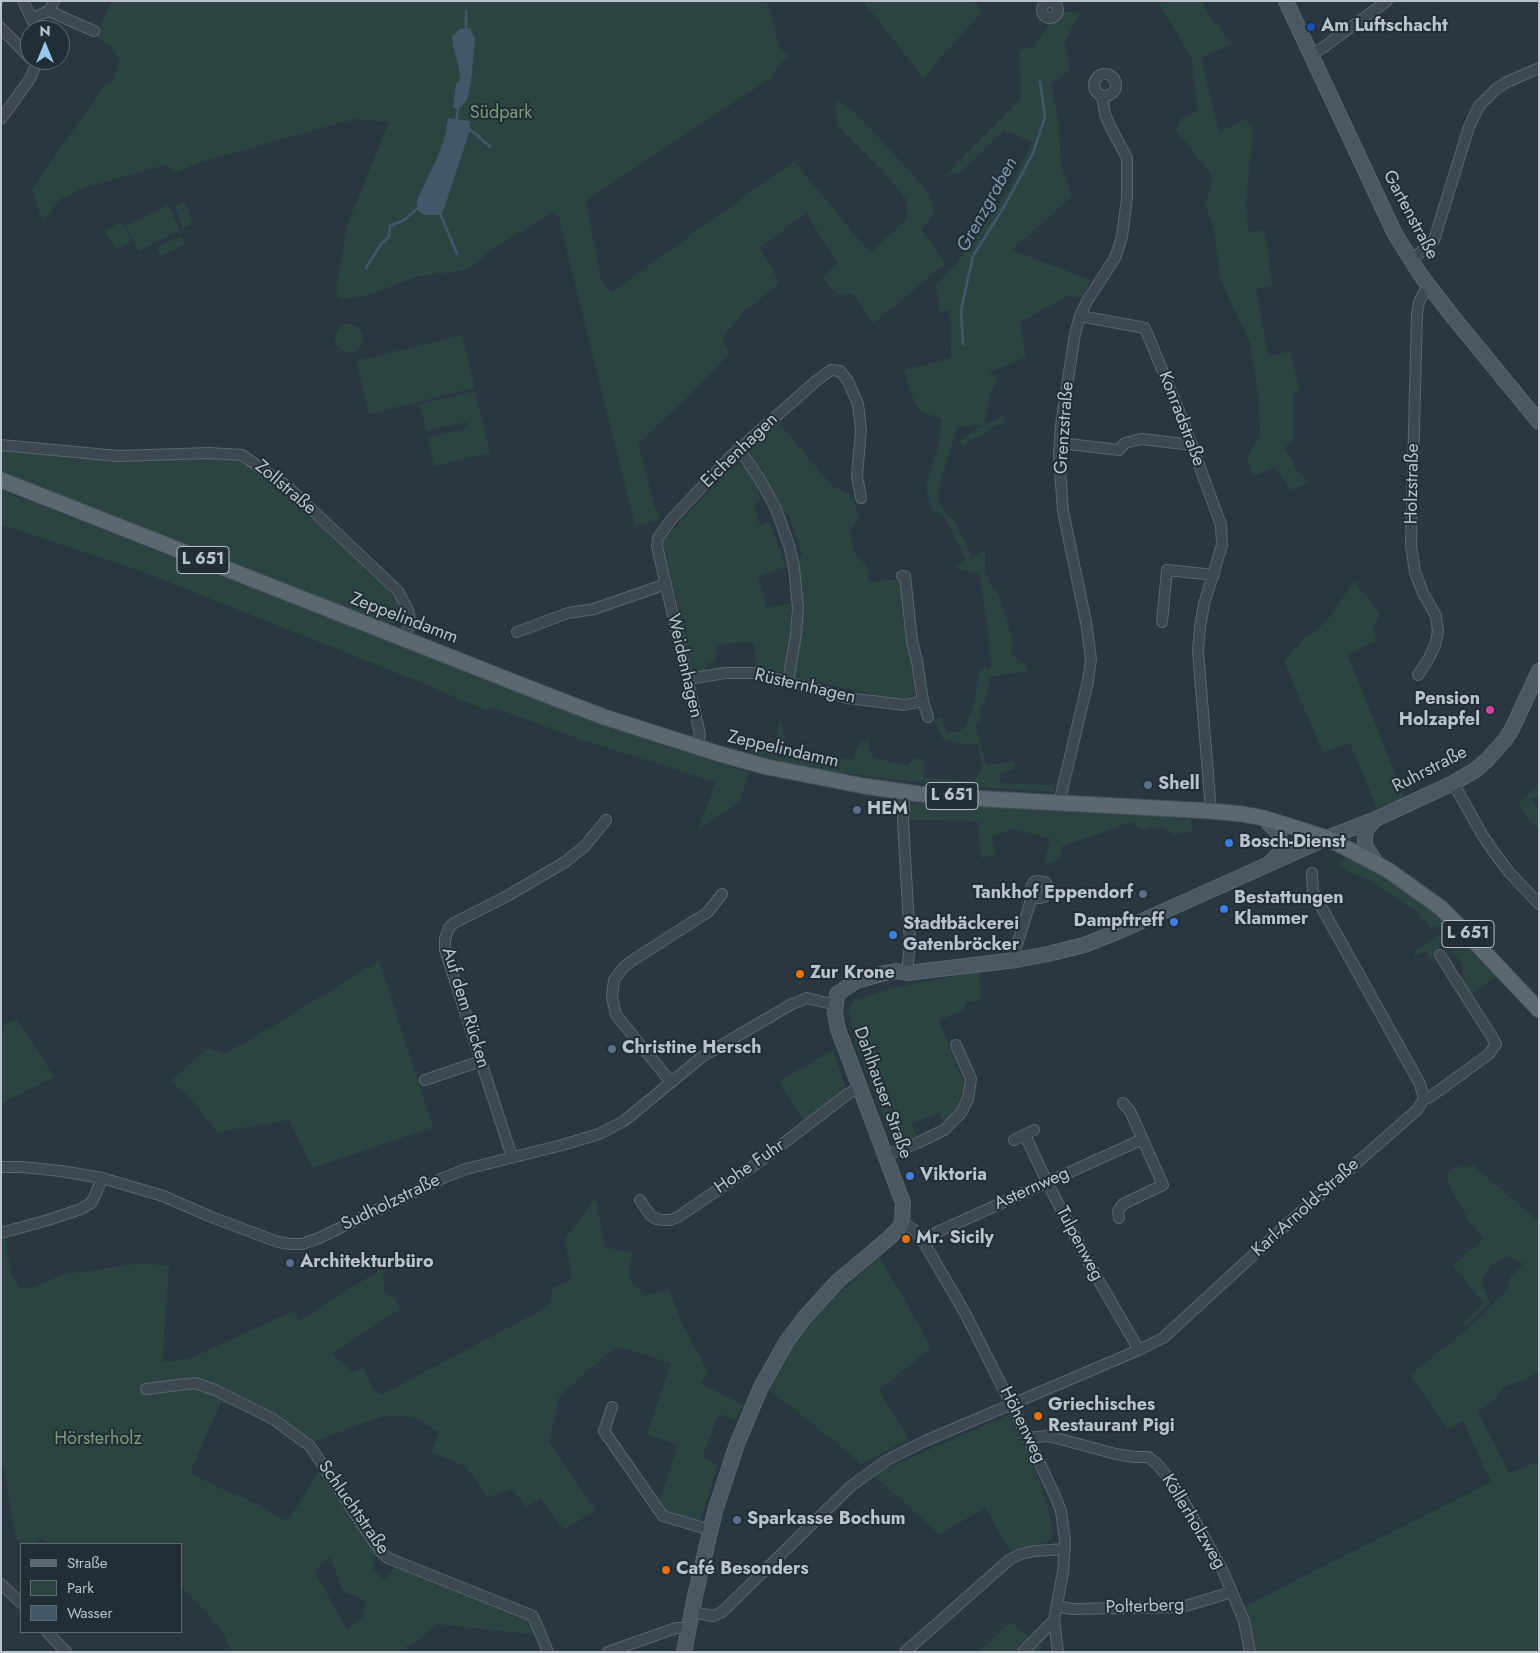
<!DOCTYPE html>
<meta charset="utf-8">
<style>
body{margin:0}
#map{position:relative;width:1540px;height:1653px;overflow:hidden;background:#293741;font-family:Jost,sans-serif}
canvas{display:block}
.frame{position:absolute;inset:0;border:2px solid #bac3cb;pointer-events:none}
.legend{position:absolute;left:20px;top:1543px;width:162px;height:90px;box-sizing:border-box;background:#212e36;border:1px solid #5e6a72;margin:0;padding:6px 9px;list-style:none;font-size:15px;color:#bac3cb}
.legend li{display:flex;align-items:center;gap:10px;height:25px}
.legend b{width:25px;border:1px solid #5e6a72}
.north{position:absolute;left:20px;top:20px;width:50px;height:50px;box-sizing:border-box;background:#212e36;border:1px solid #5e6a72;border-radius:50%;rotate:0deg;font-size:14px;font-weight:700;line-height:20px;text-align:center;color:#bac3cb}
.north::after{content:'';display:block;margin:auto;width:18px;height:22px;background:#98caf1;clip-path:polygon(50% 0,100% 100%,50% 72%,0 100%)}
</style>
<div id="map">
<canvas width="1540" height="1653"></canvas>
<div class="frame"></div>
<ul class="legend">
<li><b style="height:6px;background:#5b6870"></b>Straße</li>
<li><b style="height:14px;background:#2c4441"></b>Park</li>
<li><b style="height:14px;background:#405868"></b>Wasser</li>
</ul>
<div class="north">N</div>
</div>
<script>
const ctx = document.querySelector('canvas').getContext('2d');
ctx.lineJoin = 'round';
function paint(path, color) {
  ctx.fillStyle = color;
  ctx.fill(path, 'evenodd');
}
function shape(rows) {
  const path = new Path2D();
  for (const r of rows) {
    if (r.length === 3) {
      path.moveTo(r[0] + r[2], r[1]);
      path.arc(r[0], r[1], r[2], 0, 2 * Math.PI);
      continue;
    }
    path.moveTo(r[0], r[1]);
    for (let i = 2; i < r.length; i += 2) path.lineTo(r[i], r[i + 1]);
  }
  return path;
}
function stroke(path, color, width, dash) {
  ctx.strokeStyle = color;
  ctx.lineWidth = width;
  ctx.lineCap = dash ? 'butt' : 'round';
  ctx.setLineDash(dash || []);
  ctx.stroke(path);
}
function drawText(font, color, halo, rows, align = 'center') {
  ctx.font = font + ' Jost,sans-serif';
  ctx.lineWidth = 4;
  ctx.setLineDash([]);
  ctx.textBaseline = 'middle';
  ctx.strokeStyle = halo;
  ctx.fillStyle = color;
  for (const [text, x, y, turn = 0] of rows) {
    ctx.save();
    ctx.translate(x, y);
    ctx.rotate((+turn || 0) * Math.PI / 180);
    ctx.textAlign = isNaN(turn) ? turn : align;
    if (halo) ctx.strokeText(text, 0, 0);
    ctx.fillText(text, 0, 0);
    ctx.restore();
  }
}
paint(shape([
 [112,1,767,1,780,49,789,54,768,80,586,201,601,281,612,292,794,161,870,253,907,219,906,199,889,178,837,125,836,102,841,102,861,118,929,193,935,213,921,230,946,263,874,323,852,293,839,295,822,278,838,263,806,213,760,248,780,283,741,314,722,339,730,353,687,398,638,443,654,504,660,519,635,526,558,214,553,212,489,251,481,260,464,270,415,277,375,293,357,298,338,299,336,289,347,225,389,122,354,119,201,162,175,173,165,165,83,188,59,200,43,223,32,189,105,85,112,83,120,60,110,46,95,35],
 [863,1,975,1,981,13,923,78],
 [1157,1,1203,1,1208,14,1232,44,1201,58,1219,132,1246,119,1253,127,1246,205,1248,233,1264,230,1273,285,1256,289,1268,357,1290,351,1300,390,1294,392,1294,438,1285,448,1298,472,1309,483,1291,490,1275,467,1253,476,1247,458,1260,436,1259,405,1250,342,1221,282,1213,226,1205,205,1213,177,1176,130,1182,118,1198,110,1191,56],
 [1065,12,1080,13,1065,41,1070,70,1051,84,1058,119,1061,165,1072,196,1012,250,1091,280,1081,297,1070,295,1020,322,1026,357,989,373,997,379,989,398,985,424,1004,416,1004,423,994,426,983,434,963,445,960,441,982,425,957,427,940,483,938,500,946,514,952,517,972,557,985,550,985,570,991,586,997,589,1013,642,1010,653,1024,664,1029,671,990,677,985,704,979,708,981,722,975,723,986,765,1015,762,1015,768,1001,774,1000,783,1054,785,1054,792,934,784,890,779,818,770,751,754,752,739,762,743,776,742,779,722,782,722,786,745,792,755,803,753,836,756,852,760,860,743,869,737,868,747,874,758,908,766,915,758,925,760,923,777,974,782,982,768,978,744,961,744,943,739,933,720,941,717,947,732,958,732,965,727,973,708,980,668,991,669,989,637,980,575,963,570,959,570,956,567,966,559,946,519,932,509,926,487,938,447,942,419,922,412,915,404,904,370,951,358,950,310,940,312,936,285,955,265,981,230,1007,192,1032,142,1004,130,960,173,945,176,1021,98,1020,50,1033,47,1049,24],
 [186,202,192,224,183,229,175,206],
 [168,205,180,230,138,251,126,226],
 [122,222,132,241,116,250,105,230],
 [181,236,185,244,161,256,157,247],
 [349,338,14],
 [462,335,475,388,369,414,356,361],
 [475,391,490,453,434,466,428,438,468,428,467,422,426,431,420,404],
 [777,421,832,486,853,495,859,519,849,532,854,551,867,567,869,582,900,579,915,684,914,693,907,698,889,698,795,677,794,671,796,560,803,556,788,514,782,514,769,485,745,449],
 [1,448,236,456,255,467,327,532,389,591,405,612,393,623,382,623,243,566,17,478,1,471],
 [734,463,745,466,759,488,760,499,753,504,760,525,769,521,786,567,758,576,767,608,792,603,791,624,785,667,781,672,775,673,757,669,754,642,717,644,716,661,706,664,707,671,696,673,692,669,663,541],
 [1,490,591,720,749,773,739,802,698,830,716,782,582,740,492,707,487,711,432,687,146,573,3,525,1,525],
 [1354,581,1380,614,1373,629,1377,640,1348,655,1404,797,1377,809,1350,743,1323,753,1284,661,1301,642,1327,621],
 [1539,784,1539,794,1531,799,1539,810,1539,829,1522,811,1519,803],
 [922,803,1190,819,1193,831,1174,834,1163,828,1153,827,1144,831,1131,822,1061,847,1061,858,1045,865,1046,855,1051,839,1013,829,992,836,996,855,981,858,978,825,985,821,910,820,910,805],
 [1345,857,1378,871,1425,903,1457,934,1496,976,1474,992,1470,998,1462,985,1463,967,1447,942,1438,947,1441,952,1429,959,1426,951,1415,956,1414,951,1443,933,1439,925,1432,928,1417,912,1367,879,1340,868,1338,864],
 [379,961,433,1127,312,1168,289,1120,217,1132,190,1098,171,1081,208,1048,224,1054,255,1037],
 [979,972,980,1001,966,1002,963,1011,939,1020,967,1091,958,1110,945,1123,939,1113,911,1123,917,1136,894,1146,855,1042,849,1010,854,1000,891,988],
 [17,1019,54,1077,1,1104,1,1026],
 [833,1050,845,1085,844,1089,804,1122,779,1081],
 [1473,1165,1539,1222,1539,1370,1530,1377,1504,1387,1497,1397,1478,1412,1509,1473,1539,1461,1539,1652,1254,1652,1253,1637,1245,1606,1491,1482,1463,1421,1448,1429,1410,1375,1482,1317,1508,1289,1510,1278,1526,1261,1520,1263,1507,1256,1493,1264,1481,1281,1490,1303,1466,1326,1463,1323,1483,1303,1453,1265,1484,1239,1469,1221,1449,1185,1446,1174,1456,1168],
 [596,1198,604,1247,632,1253,629,1279,645,1295,669,1290,682,1324,708,1372,700,1386,702,1384,743,1405,736,1420,719,1414,702,1457,718,1465,700,1521,667,1511,660,1500,678,1445,647,1434,671,1363,616,1346,559,1397,549,1442,596,1510,564,1530,541,1498,526,1507,512,1489,488,1497,465,1466,431,1452,439,1432,418,1420,405,1416,383,1416,313,1442,283,1425,221,1402,190,1473,230,1493,243,1497,283,1519,288,1520,320,1471,375,1549,373,1569,384,1580,396,1566,527,1616,538,1635,437,1624,418,1640,397,1652,232,1652,221,1629,181,1586,181,1544,47,1544,42,1539,39,1540,38,1544,22,1544,21,1542,19,1542,15,1534,4,1470,1,1465,1,1239,6,1238,11,1273,20,1289,33,1287,65,1274,135,1264,169,1265,162,1363,163,1361,175,1361,191,1358,293,1311,300,1320,383,1268,384,1291,396,1300,400,1309,332,1354,353,1372,364,1367,372,1388,381,1395,549,1306,553,1287,572,1280,565,1239],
 [330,1557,343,1591,366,1601,363,1619,347,1629,314,1571],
 [879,1257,917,1321,931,1348,879,1390,909,1439,861,1464,836,1442,768,1389,797,1340,828,1304],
 [1008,1415,1029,1456,1046,1499,1053,1531,1051,1540,1015,1551,1009,1550,985,1507,940,1535,875,1476,885,1469],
 [1011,1622,1042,1647,1037,1652,979,1652]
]), '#2c4441');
paint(shape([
 [470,28,475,38,472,73,469,91,467,100,460,108,453,108,456,84,460,80,459,68,453,46,452,36,460,29],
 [448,118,470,121,470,130,444,209,440,215,424,215,417,210,417,200,438,156,446,133]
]), '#405868');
stroke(shape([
 [466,28,466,11],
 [456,122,458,108],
 [467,131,470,130,476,134,490,147],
 [440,213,457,254],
 [366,268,381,244,389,237,390,226,404,220,418,208],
 [963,344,961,311,973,256,1004,207,1033,153,1045,117,1040,81]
]), '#405868', 2.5);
const street = shape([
 [23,1,37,30],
 [1050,10,8],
 [49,11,94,31],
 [32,18,49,11,54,1],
 [1,28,30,58],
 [1311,54,1321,49,1387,1],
 [1105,85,11],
 [1,119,30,79,38,60],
 [1412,260,1434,240,1469,127,1479,106,1496,89,1507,82,1539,68],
 [1080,316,1145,328,1183,421,1221,525,1222,545,1204,604,1200,627,1198,651,1211,811],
 [1060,443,1119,450,1125,443,1141,439,1192,445],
 [1,445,118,456,209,453,242,455,288,487,398,591,408,610,411,622,404,639],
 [737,450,747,460,762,483,776,509,789,545,794,567,798,608,796,634,788,681],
 [902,576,905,576,912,641,917,661,923,701,928,717],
 [1162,622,1167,570,1214,575],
 [517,632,568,613,594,609,666,584],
 [1418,675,1429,658,1435,645,1438,632,1436,616,1423,593,1415,572,1411,545,1417,314,1419,302,1426,289,1430,287],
 [687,679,725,673,754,673,848,698,904,705,923,701],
 [697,747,700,734,657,546,658,538,671,520,728,459,816,381,831,370,840,371,848,381,858,404,861,430,857,476,861,498],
 [1453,783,1483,836,1496,855,1509,872,1539,904],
 [905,792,903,822,910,942,907,973],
 [1059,803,1088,681,1091,659,1086,622,1063,511,1059,455,1061,425,1075,334,1080,316,1087,301,1115,258,1122,237,1127,198,1127,158,1110,126,1105,114,1102,96],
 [1312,873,1313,892,1420,1084,1424,1099],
 [1016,960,1015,951,1030,903,1034,896,1039,898,1044,897,1048,892,1047,885,1045,882,1037,881,1034,882,1031,887,1031,892,1034,896],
 [425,1080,481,1061],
 [670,1081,616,1015,612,997,614,980,623,968,630,962,708,912,722,894],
 [1025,1135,1047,1182,1091,1267,1139,1350],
 [1014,1140,1034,1130],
 [885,1156,917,1143,944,1130,961,1113,968,1099,971,1079,956,1045],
 [512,1157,445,950,445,939,449,928,454,923,509,895,565,862,585,846,606,820],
 [1,1167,22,1167,61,1171,102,1178,163,1196,209,1216,278,1242,291,1244,302,1244,319,1238,443,1178,466,1169,562,1145,599,1134,624,1121,703,1056,792,1004,807,998,836,1005],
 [640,1200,650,1215,656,1219,663,1220,670,1220,678,1217,763,1159,849,1093,859,1088],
 [1119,1218,1118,1211,1123,1204,1163,1185,1130,1111,1123,1103],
 [902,1223,913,1229,922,1239,965,1313,1026,1434,1055,1496,1061,1511,1065,1541,1063,1572,1054,1620,1058,1652],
 [1,1233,48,1220,81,1209,91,1203,95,1196,102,1178],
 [922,1239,1143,1139],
 [146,1389,195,1383,215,1390,273,1419,310,1446,380,1551,388,1558,533,1616,548,1652],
 [612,1407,604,1431,663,1516,711,1530],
 [1028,1438,1047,1436,1056,1438,1116,1454,1134,1457,1148,1457,1157,1464,1175,1486,1223,1571,1244,1621,1250,1652],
 [1,1584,21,1603],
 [1057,1606,1072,1609,1182,1607,1232,1592],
 [692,1612,714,1616,722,1612,851,1486,887,1460,925,1441,1139,1350,1163,1338,1286,1225,1417,1110,1424,1099,1430,1097,1489,1054,1496,1044,1492,1037,1440,955],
 [47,1632,66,1652],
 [608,1652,676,1628,689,1628],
 [905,1652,1009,1560,1021,1554,1034,1551,1065,1549],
 [1023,1652,1054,1620]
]);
const secondary = shape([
 [1286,1,1394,232,1403,247,1422,277,1453,317,1539,422],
 [1264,818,1279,834,1282,845,1279,853,1270,863],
 [1375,820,1366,829,1365,838,1365,846,1377,864],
 [684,1652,695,1596,715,1511,737,1444,761,1387,787,1341,805,1317,838,1281,889,1238,898,1229,902,1223,903,1203,838,1029,835,1014,837,994,856,981,885,973,896,971,907,973,1016,960,1048,954,1084,945,1122,930,1327,838,1376,819,1453,783,1474,771,1486,761,1505,740,1512,729,1539,671]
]);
const primary = shape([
 [1,480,534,690,604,717,720,754,767,767,864,786,919,794,969,798,1211,811,1242,814,1264,818,1327,838,1388,870,1441,908,1472,939,1539,1010]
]);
stroke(street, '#5b666e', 12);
stroke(secondary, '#5b666e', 16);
stroke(primary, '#46525a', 17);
stroke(street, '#3d4851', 10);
stroke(secondary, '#4b5863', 14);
stroke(primary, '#5b6870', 15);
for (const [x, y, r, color] of [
 [1311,27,5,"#1a4fb4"],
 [1490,710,5,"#d1479c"],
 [1148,785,5,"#5c6f8a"],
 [857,810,5,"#5c6f8a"],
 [1229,843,5,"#3f7fe0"],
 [1143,894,5,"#5c6f8a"],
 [1224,909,5,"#3f7fe0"],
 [1174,922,5,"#3f7fe0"],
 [893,935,5,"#3f7fe0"],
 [800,974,5,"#e8710a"],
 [612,1049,5,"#5c6f8a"],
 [910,1176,5,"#3f7fe0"],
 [906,1239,5,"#e8710a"],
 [290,1263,5,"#5c6f8a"],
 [1038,1416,5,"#e8710a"],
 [737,1520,5,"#5c6f8a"],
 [666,1570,5,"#e8710a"]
]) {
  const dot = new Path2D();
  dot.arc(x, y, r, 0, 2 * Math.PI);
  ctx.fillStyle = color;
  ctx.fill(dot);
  stroke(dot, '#212e36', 2);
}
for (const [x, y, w] of [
 [203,560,52],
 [952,796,52],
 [1468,934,52]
]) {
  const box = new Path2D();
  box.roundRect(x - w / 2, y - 13.5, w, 27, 4);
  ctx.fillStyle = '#212e36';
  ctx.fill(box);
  stroke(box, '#bac3cb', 1);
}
drawText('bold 16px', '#bac3cb', null, [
 ["L 651",203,560],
 ["L 651",952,796],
 ["L 651",1468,934]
]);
drawText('bold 18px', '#bac3cb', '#212e36', [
 ["Am Luftschacht",1321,27],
 ["Pension",1480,700,"right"],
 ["Holzapfel",1480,721,"right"],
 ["Shell",1158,785],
 ["HEM",867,810],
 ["Bosch-Dienst",1239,843],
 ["Tankhof Eppendorf",1133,894,"right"],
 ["Bestattungen",1234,899],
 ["Klammer",1234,920],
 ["Dampftreff",1164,922,"right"],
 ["Stadtbäckerei",903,925],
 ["Gatenbröcker",903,946],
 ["Zur Krone",810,974],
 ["Christine Hersch",622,1049],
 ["Viktoria",920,1176],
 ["Mr. Sicily",916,1239],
 ["Architekturbüro",300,1263],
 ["Griechisches",1048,1406],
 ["Restaurant Pigi",1048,1427],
 ["Sparkasse Bochum",747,1520],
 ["Café Besonders",676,1570]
], 'left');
drawText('18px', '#7a9f7c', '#212e36', [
 ["Südpark",501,114],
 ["Hörsterholz",98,1440]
]);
drawText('18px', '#bac3cb', '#212e36', [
 ["Gartenstraße",1410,215,62],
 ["Konradstraße",1181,419,69],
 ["Grenzstraße",1065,428,-86],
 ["Eichenhagen",740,451,-44],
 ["Holzstraße",1413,484,-89],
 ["Zollstraße",285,488,40],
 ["Zeppelindamm",404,619,21],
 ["Weidenhagen",684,666,77],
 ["Rüsternhagen",805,687,13],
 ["Zeppelindamm",783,750,13],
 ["Ruhrstraße",1430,770,-27],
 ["Auf dem Rücken",465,1008,73],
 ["Dahlhauser Straße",882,1093,70],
 ["Hohe Fuhr",750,1167,-35],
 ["Asternweg",1032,1189,-24],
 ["Sudholzstraße",391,1203,-26],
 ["Karl-Arnold-Straße",1306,1208,-42],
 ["Tulpenweg",1079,1244,62],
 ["Höhenweg",1022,1425,64],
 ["Schluchtstraße",353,1508,55],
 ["Köllerholzweg",1193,1522,59],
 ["Polterberg",1145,1607,-2]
]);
drawText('italic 19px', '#7d98ab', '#212e36', [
 ["Grenzgraben",988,205,-61]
]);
</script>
